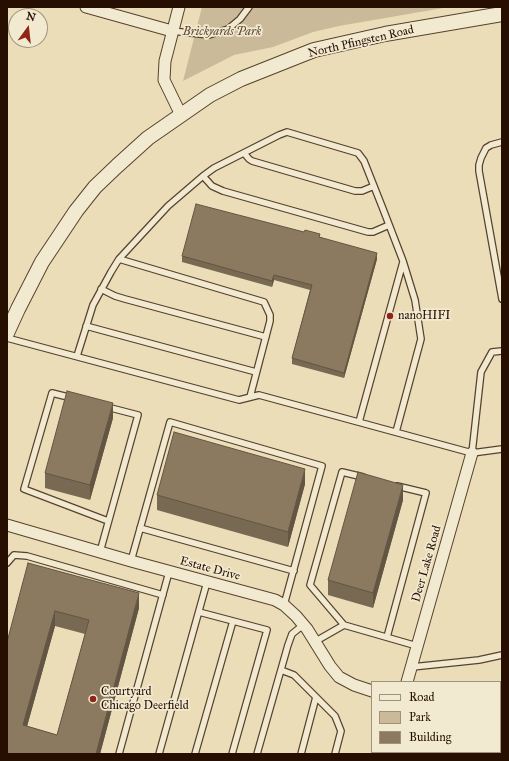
<!DOCTYPE html>
<style>
body{margin:0}
#map{position:relative;width:509px;height:761px;overflow:hidden;background:#ebddb8;font-family:"IM FELL Great Primer",serif}
canvas{display:block}
.frame{position:absolute;inset:0;border:8px solid #260f00;pointer-events:none}
.legend{position:absolute;left:371px;top:681px;width:130px;height:72px;box-sizing:border-box;background:#f2e9d1;border:1px solid #a0927d;margin:0;padding:5px 7px;list-style:none;font-size:12px;color:#260f00}
.legend li{display:flex;align-items:center;gap:8px;height:20px}
.legend b{width:20px;border:1px solid #a0927d}
.north{position:absolute;left:8px;top:8px;width:40px;height:40px;box-sizing:border-box;background:#f2e9d1;border:1px solid #a0927d;border-radius:50%;rotate:15deg;font-size:11px;font-weight:700;line-height:16px;text-align:center;color:#260f00}
.north::after{content:'';display:block;margin:auto;width:14px;height:18px;background:#8f2418;clip-path:polygon(50% 0,100% 100%,50% 72%,0 100%)}
</style>
<div id="map">
<canvas width="509" height="761"></canvas>
<div class="frame"></div>
<ul class="legend">
<li><b style="height:5px;background:#f2e9d1"></b>Road</li>
<li><b style="height:11px;background:#caba99"></b>Park</li>
<li><b style="height:11px;background:#8c7a60"></b>Building</li>
</ul>
<div class="north">N</div>
</div>
<script>
const ctx = document.querySelector('canvas').getContext('2d');
ctx.lineJoin = 'round';
function paint(path, color) {
  ctx.fillStyle = color;
  ctx.fill(path, 'evenodd');
}
function shape(rows) {
  const path = new Path2D();
  for (const r of rows) {
    path.moveTo(r[0], r[1]);
    for (let i = 2; i < r.length; i += 2) path.lineTo(r[i], r[i + 1]);
  }
  return path;
}
function stroke(path, color, width, dash) {
  ctx.strokeStyle = color;
  ctx.lineWidth = width;
  ctx.lineCap = dash ? 'butt' : 'round';
  ctx.setLineDash(dash || []);
  ctx.stroke(path);
}
function drawText(font, color, halo, rows, align = 'center') {
  ctx.font = font + ' "IM FELL Great Primer",serif';
  ctx.lineWidth = 3.5;
  ctx.setLineDash([]);
  ctx.textBaseline = 'middle';
  ctx.strokeStyle = halo;
  ctx.fillStyle = color;
  for (const [text, x, y, turn = 0] of rows) {
    ctx.save();
    ctx.translate(x, y);
    ctx.rotate((+turn || 0) * Math.PI / 180);
    ctx.textAlign = isNaN(turn) ? turn : align;
    if (halo) ctx.strokeText(text, 0, 0);
    ctx.fillText(text, 0, 0);
    ctx.restore();
  }
}
paint(shape([
 [202,7,449,7,339,26,313,32,273,47,234,55,183,81]
]), '#caba99');
const service = shape([
 [172,31,209,35,228,29,240,19,249,7],
 [502,142,491,145,486,148,481,158,479,165,479,171,502,299],
 [244,153,249,159,252,161,355,191,362,191,374,186],
 [203,176,212,186,223,191,368,232,373,232,389,225],
 [119,259,264,302,270,315,270,321,250,397],
 [101,289,115,296,125,299,266,337],
 [86,326,256,372],
 [7,338,239,400,259,395,472,453,502,449],
 [77,356,93,305,111,272,119,259,168,206,203,176,214,168,279,135,287,132,358,153,364,161,383,209,403,261,415,300,421,339,396,432],
 [72,398,52,393,24,489,108,521],
 [359,422,403,262],
 [472,453,481,372,492,352,502,351],
 [140,528,294,571],
 [100,552,138,415,107,407],
 [131,561,170,422,322,466,284,605],
 [7,563,14,555,27,556,163,595],
 [199,612,267,630,232,754],
 [344,625,310,585,342,472,363,477],
 [387,637,426,493,397,486],
 [316,641,344,625,417,646],
 [412,667,479,660,502,655],
 [281,670,294,675,335,716,341,731,335,754],
 [500,694,502,694],
 [119,754,169,572],
 [159,754,207,582],
 [195,754,233,621],
 [257,754,288,645,292,634,303,625],
 [301,754,316,697],
 [428,754,428,752],
 [467,754,467,752]
]);
const minor = shape([
 [86,7,172,31],
 [179,7,165,61,164,80,181,115],
 [7,525,131,561,275,600,284,605,296,616,307,629,330,666,339,677,354,685,372,691],
 [407,682,472,453],
 [387,754,387,752]
]);
const tertiary = shape([
 [7,333,18,309,42,262,76,211,95,187,117,166,148,138,210,95,241,79,314,50,385,34,502,14]
]);
stroke(service, '#57422e', 8);
stroke(minor, '#57422e', 13);
stroke(tertiary, '#57422e', 16);
stroke(service, '#f2e9d1', 5.5);
stroke(minor, '#f2e9d1', 11);
stroke(tertiary, '#f2e9d1', 14);
paint(shape([
 [320,237,377,259,344,378,292,364,292,358,310,290,274,280,272,287,182,262,182,256],
 [113,418,90,500,45,488,45,473],
 [305,484,288,547,157,510,157,495],
 [403,500,373,608,328,595,328,580],
 [28,563,139,608,100,754,7,754],
 [55,626,85,634,57,735,27,726]
]), '#786953');
paint(shape([
 [377,253,377,259,344,378,344,373],
 [274,275,274,280,272,287,272,281],
 [113,403,113,418,90,500,90,485],
 [305,469,305,484,288,547,288,532],
 [403,485,403,500,373,608,373,593],
 [139,593,139,608,100,754,96,754],
 [55,611,55,626,23,741,23,725]
]), '#625543');
const building = shape([
 [196,204,304,232,305,230,320,234,319,237,377,253,344,373,292,358,312,285,274,275,272,281,182,256,196,204],
 [67,391,113,403,90,485,45,473,67,391],
 [174,432,305,469,288,532,157,495,174,432],
 [358,472,403,485,373,593,328,580,358,472],
 [28,563,139,593,96,754,7,754,7,642,28,563],
 [55,611,89,620,57,735,23,725,55,611]
]);
paint(building, '#8c7a60');
stroke(building, '#625543', 1);
for (const [x, y, r, color] of [
 [390,316,4,"#8f2418"],
 [93,699,4,"#8f2418"]
]) {
  const dot = new Path2D();
  dot.arc(x, y, r, 0, 2 * Math.PI);
  ctx.fillStyle = color;
  ctx.fill(dot);
  stroke(dot, '#f2e9d1', 1.5);
}
drawText('italic 12px', '#5f4b36', '#f2e9d1', [
 ["Brickyards Park",222,32]
]);
drawText('12px', '#260f00', '#f2e9d1', [
 ["North Pfingsten Road",361,42,-13],
 ["Deer Lake Road",427,564,-74],
 ["Estate Drive",210,569,15]
]);
drawText('12px', '#260f00', '#f2e9d1', [
 ["nanoHIFI",398,316],
 ["Courtyard",101,692],
 ["Chicago Deerfield",101,706]
], 'left');
</script>
